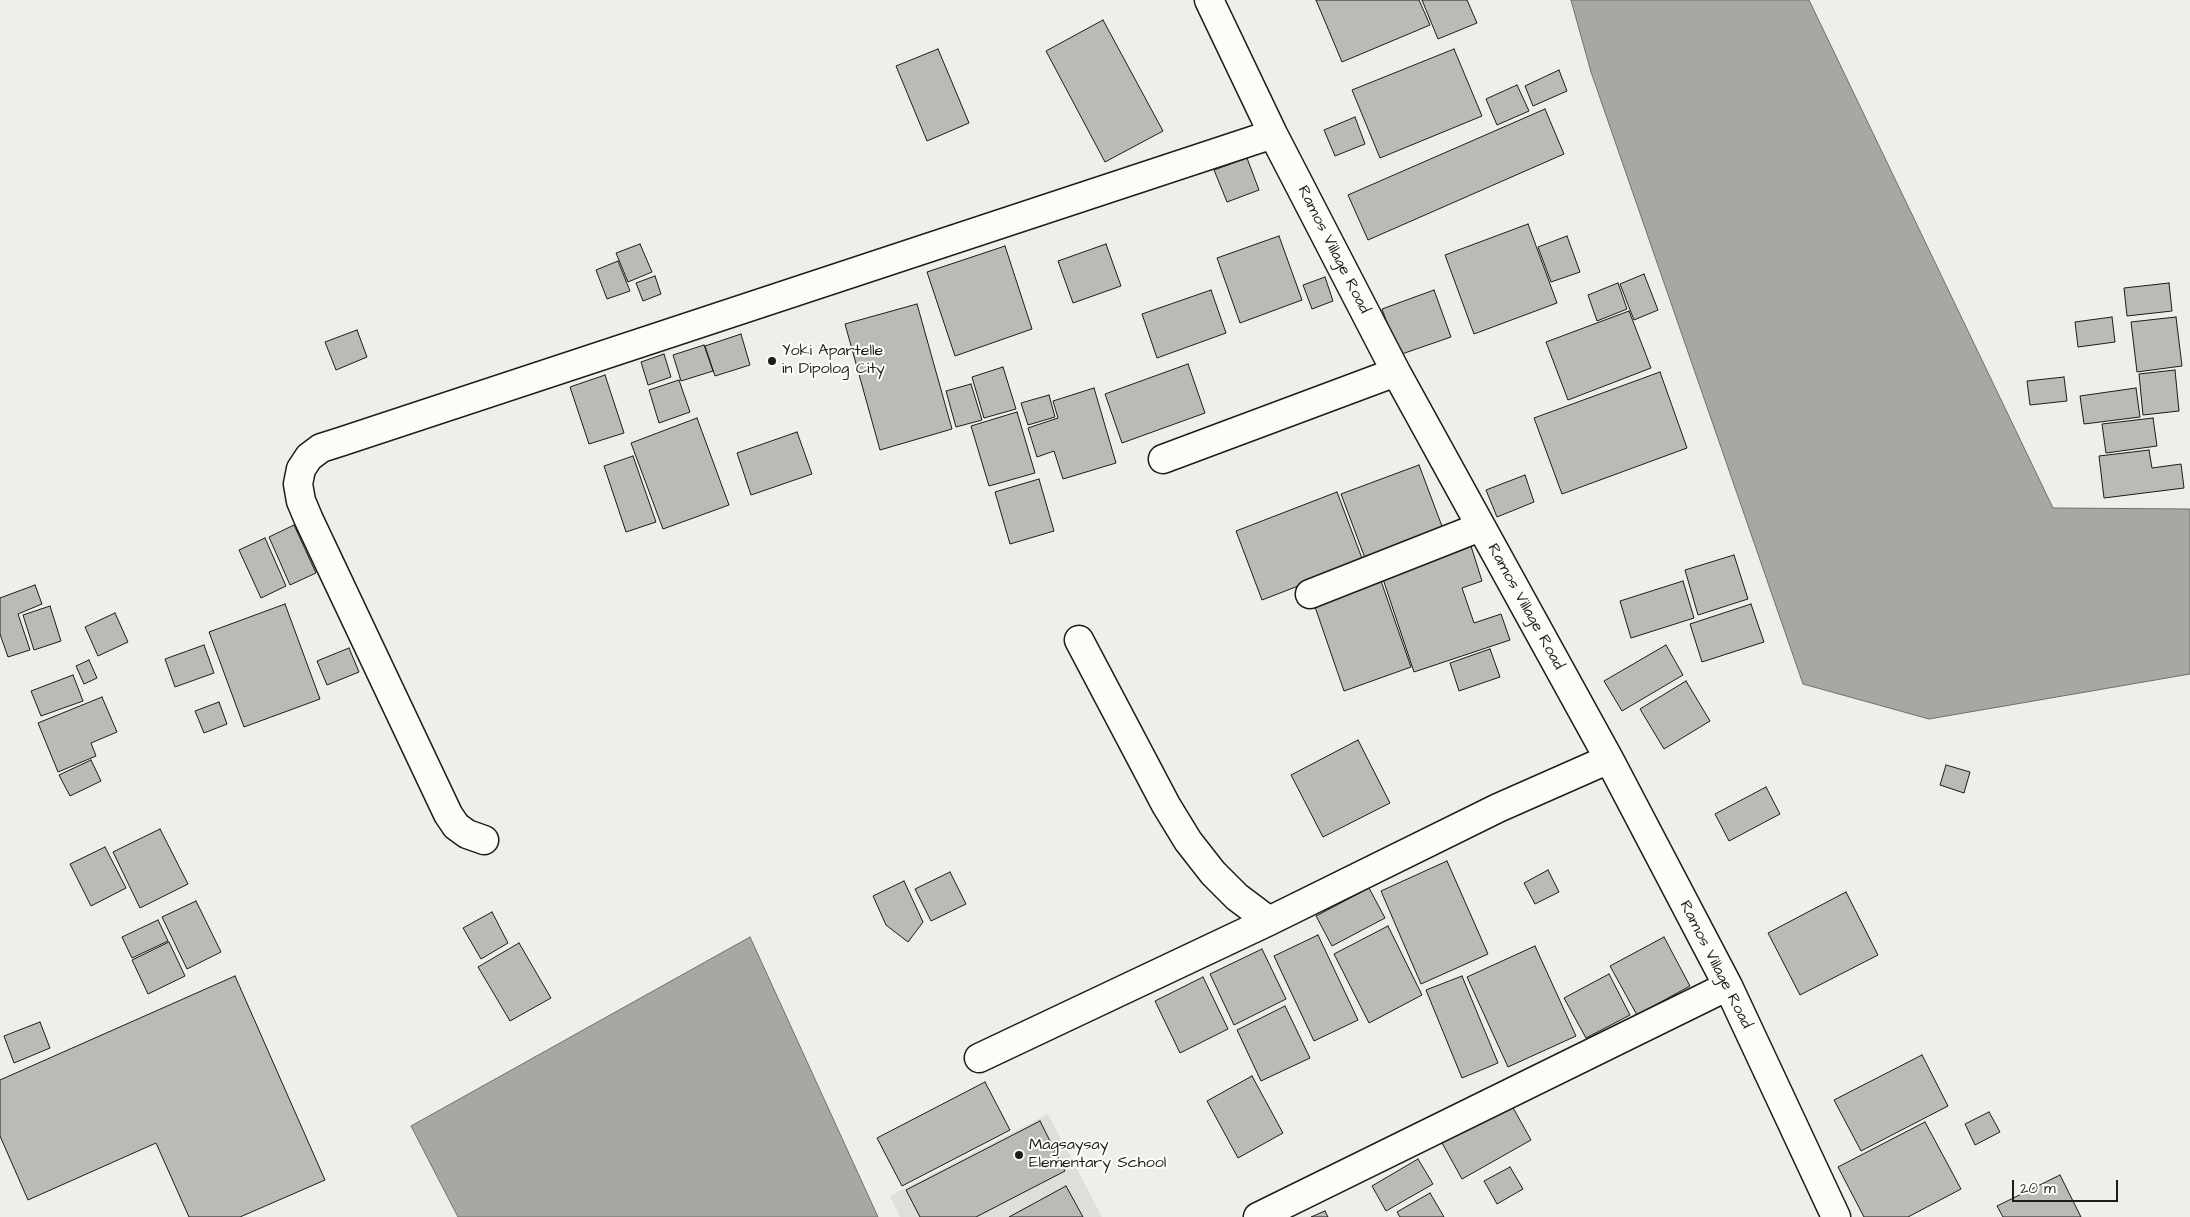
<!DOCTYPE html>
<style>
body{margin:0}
#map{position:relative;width:2190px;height:1217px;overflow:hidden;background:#f0eeea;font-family:"Architects Daughter",sans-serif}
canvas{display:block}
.scale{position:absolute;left:2012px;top:1180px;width:106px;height:22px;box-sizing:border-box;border:2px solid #1c1c1c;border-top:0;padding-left:6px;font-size:15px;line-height:18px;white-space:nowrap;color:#1c1c1c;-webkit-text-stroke:4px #fdfcf7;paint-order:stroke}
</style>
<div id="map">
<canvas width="2190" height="1217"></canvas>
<div class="scale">20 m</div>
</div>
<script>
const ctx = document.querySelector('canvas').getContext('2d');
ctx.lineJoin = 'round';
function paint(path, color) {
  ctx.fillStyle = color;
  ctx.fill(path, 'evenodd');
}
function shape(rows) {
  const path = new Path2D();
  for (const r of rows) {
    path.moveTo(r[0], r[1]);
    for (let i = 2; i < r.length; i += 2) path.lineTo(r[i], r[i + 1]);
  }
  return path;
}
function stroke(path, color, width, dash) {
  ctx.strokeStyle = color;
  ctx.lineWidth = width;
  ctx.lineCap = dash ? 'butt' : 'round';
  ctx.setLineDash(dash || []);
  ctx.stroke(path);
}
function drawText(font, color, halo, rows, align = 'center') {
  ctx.font = font + ' "Architects Daughter",sans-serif';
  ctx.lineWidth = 4;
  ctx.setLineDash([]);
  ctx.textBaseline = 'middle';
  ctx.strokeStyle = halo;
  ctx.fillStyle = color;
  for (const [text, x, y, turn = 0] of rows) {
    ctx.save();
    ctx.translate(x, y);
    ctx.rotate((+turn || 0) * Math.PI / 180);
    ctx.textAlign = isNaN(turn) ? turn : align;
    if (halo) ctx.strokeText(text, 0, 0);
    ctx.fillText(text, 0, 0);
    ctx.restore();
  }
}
paint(shape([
 [1048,1114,1102,1217,900,1217,890,1196]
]), '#e0deda');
const water = shape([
 [1571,0,1809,0,2053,508,2190,509,2190,674,1929,719,1803,684,1591,72,1571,0],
 [750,937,878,1217,458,1217,411,1126,750,937]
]);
paint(water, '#a8a7a3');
stroke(water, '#706f6d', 1);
const building = shape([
 [1316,0,1419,0,1430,25,1342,62,1316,0],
 [1422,0,1467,0,1477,23,1438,39,1422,0],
 [1103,20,1163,131,1105,162,1046,51,1103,20],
 [938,49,969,123,927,141,896,66,938,49],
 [1454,49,1482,116,1380,158,1352,90,1454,49],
 [1559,70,1567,91,1533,106,1525,86,1559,70],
 [1517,85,1529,111,1497,125,1486,99,1517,85],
 [1545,109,1564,154,1368,240,1348,195,1545,109],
 [1355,117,1365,144,1335,156,1324,130,1355,117],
 [1247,158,1259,190,1227,202,1214,170,1247,158],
 [1528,224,1557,303,1474,334,1445,255,1528,224],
 [1279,236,1302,300,1240,323,1217,258,1279,236],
 [1567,236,1580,272,1551,282,1538,247,1567,236],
 [640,244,652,272,628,282,616,253,640,244],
 [1106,244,1121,286,1073,303,1058,261,1106,244],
 [1005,246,1032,329,955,356,927,272,1005,246],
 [618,261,630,291,607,299,596,270,618,261],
 [1644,274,1658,310,1634,320,1620,284,1644,274],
 [655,276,661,294,643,301,636,283,655,276],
 [1325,277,1333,301,1312,309,1303,285,1325,277],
 [1618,283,1627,309,1597,321,1588,295,1618,283],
 [2169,283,2172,311,2127,316,2124,288,2169,283],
 [1211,290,1226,333,1157,358,1142,314,1211,290],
 [1434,290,1451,337,1399,355,1382,309,1434,290],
 [917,304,952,429,880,450,845,324,917,304],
 [1629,311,1651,368,1568,400,1546,342,1629,311],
 [2112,317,2115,342,2078,347,2075,322,2112,317],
 [2176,317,2182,366,2137,372,2131,322,2176,317],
 [357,330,367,357,336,370,325,342,357,330],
 [741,334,750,365,715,376,705,346,741,334],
 [704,345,713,371,681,381,673,355,704,345],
 [664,354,671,377,648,385,641,362,664,354],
 [1188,364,1205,413,1122,443,1105,394,1188,364],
 [1003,367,1016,409,984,418,972,377,1003,367],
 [2175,370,2179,411,2143,415,2139,374,2175,370],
 [1660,372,1687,448,1562,494,1534,418,1660,372],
 [605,375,624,433,589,444,570,387,605,375],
 [2064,377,2067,401,2030,405,2027,381,2064,377],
 [679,380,690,412,659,423,649,390,679,380],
 [971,384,982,420,956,427,946,391,971,384],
 [1094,388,1116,463,1063,479,1054,451,1037,457,1028,428,1058,418,1053,401,1094,388],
 [2136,388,2140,417,2084,424,2080,396,2136,388],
 [1049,395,1055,417,1028,425,1021,403,1049,395],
 [1017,412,1035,473,989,486,971,426,1017,412],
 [697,418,729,505,663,529,631,443,697,418],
 [2153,418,2157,446,2106,453,2102,424,2153,418],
 [797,432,812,474,751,495,737,453,797,432],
 [2149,450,2152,468,2181,464,2184,488,2104,498,2099,456,2149,450],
 [633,456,656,522,626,532,604,466,633,456],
 [1419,465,1443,529,1365,558,1341,494,1419,465],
 [1525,475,1534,502,1497,517,1486,490,1525,475],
 [1039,479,1054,531,1010,544,995,492,1039,479],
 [1337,492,1363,561,1262,600,1236,531,1337,492],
 [294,525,316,573,290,585,269,537,294,525],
 [265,538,286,586,261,598,239,550,265,538],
 [1471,546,1482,581,1462,588,1474,623,1501,614,1510,640,1414,672,1382,576,1471,546],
 [1734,555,1748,599,1698,615,1685,570,1734,555],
 [1381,581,1411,667,1344,691,1314,604,1381,581],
 [1683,581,1694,618,1631,638,1620,601,1683,581],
 [35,585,42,604,18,614,30,650,8,657,0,634,0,598,35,585],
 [285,604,320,699,244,727,209,632,285,604],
 [1751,604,1764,642,1702,662,1690,624,1751,604],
 [50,606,61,641,34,650,23,615,50,606],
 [115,613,128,642,98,656,85,627,115,613],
 [204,645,214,673,175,687,165,659,204,645],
 [1666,645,1683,675,1622,711,1604,681,1666,645],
 [349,648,359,672,327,685,317,661,349,648],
 [1490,649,1500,677,1459,691,1450,663,1490,649],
 [89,660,97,678,84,684,76,666,89,660],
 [73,675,83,701,41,716,31,691,73,675],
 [1686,681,1710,721,1664,749,1640,709,1686,681],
 [102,697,117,732,91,743,96,756,58,772,38,723,102,697],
 [219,702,227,724,204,733,195,711,219,702],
 [1358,740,1390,803,1323,837,1291,775,1358,740],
 [91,760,101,781,70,796,59,775,91,760],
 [1946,765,1970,772,1964,793,1940,785,1946,765],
 [1766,787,1780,814,1729,841,1715,814,1766,787],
 [160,829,188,884,140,908,113,852,160,829],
 [105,847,126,888,91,906,70,864,105,847],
 [1447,861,1488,954,1421,984,1381,891,1447,861],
 [1548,870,1559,892,1535,904,1524,883,1548,870],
 [950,872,966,904,931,921,915,889,950,872],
 [904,881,923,922,908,942,886,925,873,896,904,881],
 [1369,888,1385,918,1332,946,1316,916,1369,888],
 [1846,892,1878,955,1800,995,1768,933,1846,892],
 [196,901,221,952,187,969,162,917,196,901],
 [492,912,508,943,481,959,463,928,492,912],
 [158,920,168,941,132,958,122,937,158,920],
 [1388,926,1422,995,1369,1023,1334,954,1388,926],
 [1318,935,1358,1020,1314,1041,1274,956,1318,935],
 [1664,937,1690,986,1637,1015,1610,966,1664,937],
 [169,942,185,976,148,994,132,960,169,942],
 [519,943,551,998,510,1021,478,967,519,943],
 [1535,946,1576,1036,1508,1067,1467,977,1535,946],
 [1262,949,1286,999,1234,1025,1210,974,1262,949],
 [1609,974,1630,1015,1586,1038,1564,998,1609,974],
 [235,976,325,1180,240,1217,189,1217,156,1143,28,1200,0,1136,0,1080,235,976],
 [1462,976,1498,1063,1462,1078,1426,990,1462,976],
 [1203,977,1228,1029,1180,1053,1155,1001,1203,977],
 [1285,1006,1310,1058,1261,1081,1237,1030,1285,1006],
 [40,1022,50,1048,14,1063,4,1036,40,1022],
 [1922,1055,1948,1106,1861,1151,1834,1100,1922,1055],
 [1252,1076,1283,1133,1238,1158,1207,1101,1252,1076],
 [985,1082,1010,1130,902,1186,877,1138,985,1082],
 [1511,1104,1531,1140,1462,1179,1442,1143,1511,1104],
 [1989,1112,2000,1132,1975,1145,1965,1124,1989,1112],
 [1040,1121,1065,1171,976,1217,920,1217,906,1190,1040,1121],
 [1925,1122,1961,1189,1908,1217,1864,1217,1838,1167,1925,1122],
 [1418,1159,1433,1184,1386,1211,1372,1186,1418,1159],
 [1510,1167,1523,1189,1497,1204,1484,1181,1510,1167],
 [2060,1175,2081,1217,2003,1217,1997,1206,2060,1175],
 [1066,1186,1083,1217,1009,1217,1066,1186],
 [1430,1193,1444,1217,1400,1217,1397,1212,1430,1193],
 [1325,1211,1328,1217,1311,1217,1325,1211]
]);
paint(building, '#bbbab6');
stroke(building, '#1c1c1c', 1);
const minor = shape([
 [1209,0,1273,134,1396,372,1609,759,1728,986,1836,1217],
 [1163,459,1396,372],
 [1310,594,1480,527],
 [1079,640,1166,805,1188,841,1213,873,1237,897,1269,921],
 [484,840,467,834,456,826,448,814,309,520,301,501,298,484,301,469,309,457,321,448,340,442,1273,134],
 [979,1058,1269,921,1498,808,1609,759],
 [1258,1217,1728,986]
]);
stroke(minor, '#1c1c1c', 31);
stroke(minor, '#fdfcf7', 28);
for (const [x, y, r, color] of [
 [772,361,5,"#1c1c1c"],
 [1019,1155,5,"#1c1c1c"]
]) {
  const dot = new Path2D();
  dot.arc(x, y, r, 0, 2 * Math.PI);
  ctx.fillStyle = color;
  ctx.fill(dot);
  stroke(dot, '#fdfcf7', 2);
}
drawText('16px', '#1c1c1c', '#fdfcf7', [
 ["Ramos Village Road",1333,250,63],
 ["Ramos Village Road",1525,607,61],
 ["Ramos Village Road",1715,965,63]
]);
drawText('16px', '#1c1c1c', '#fdfcf7', [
 ["Yoki Apartelle",782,352],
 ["in Dipolog City",782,370],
 ["Magsaysay",1029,1146],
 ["Elementary School",1029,1164]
], 'left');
</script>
